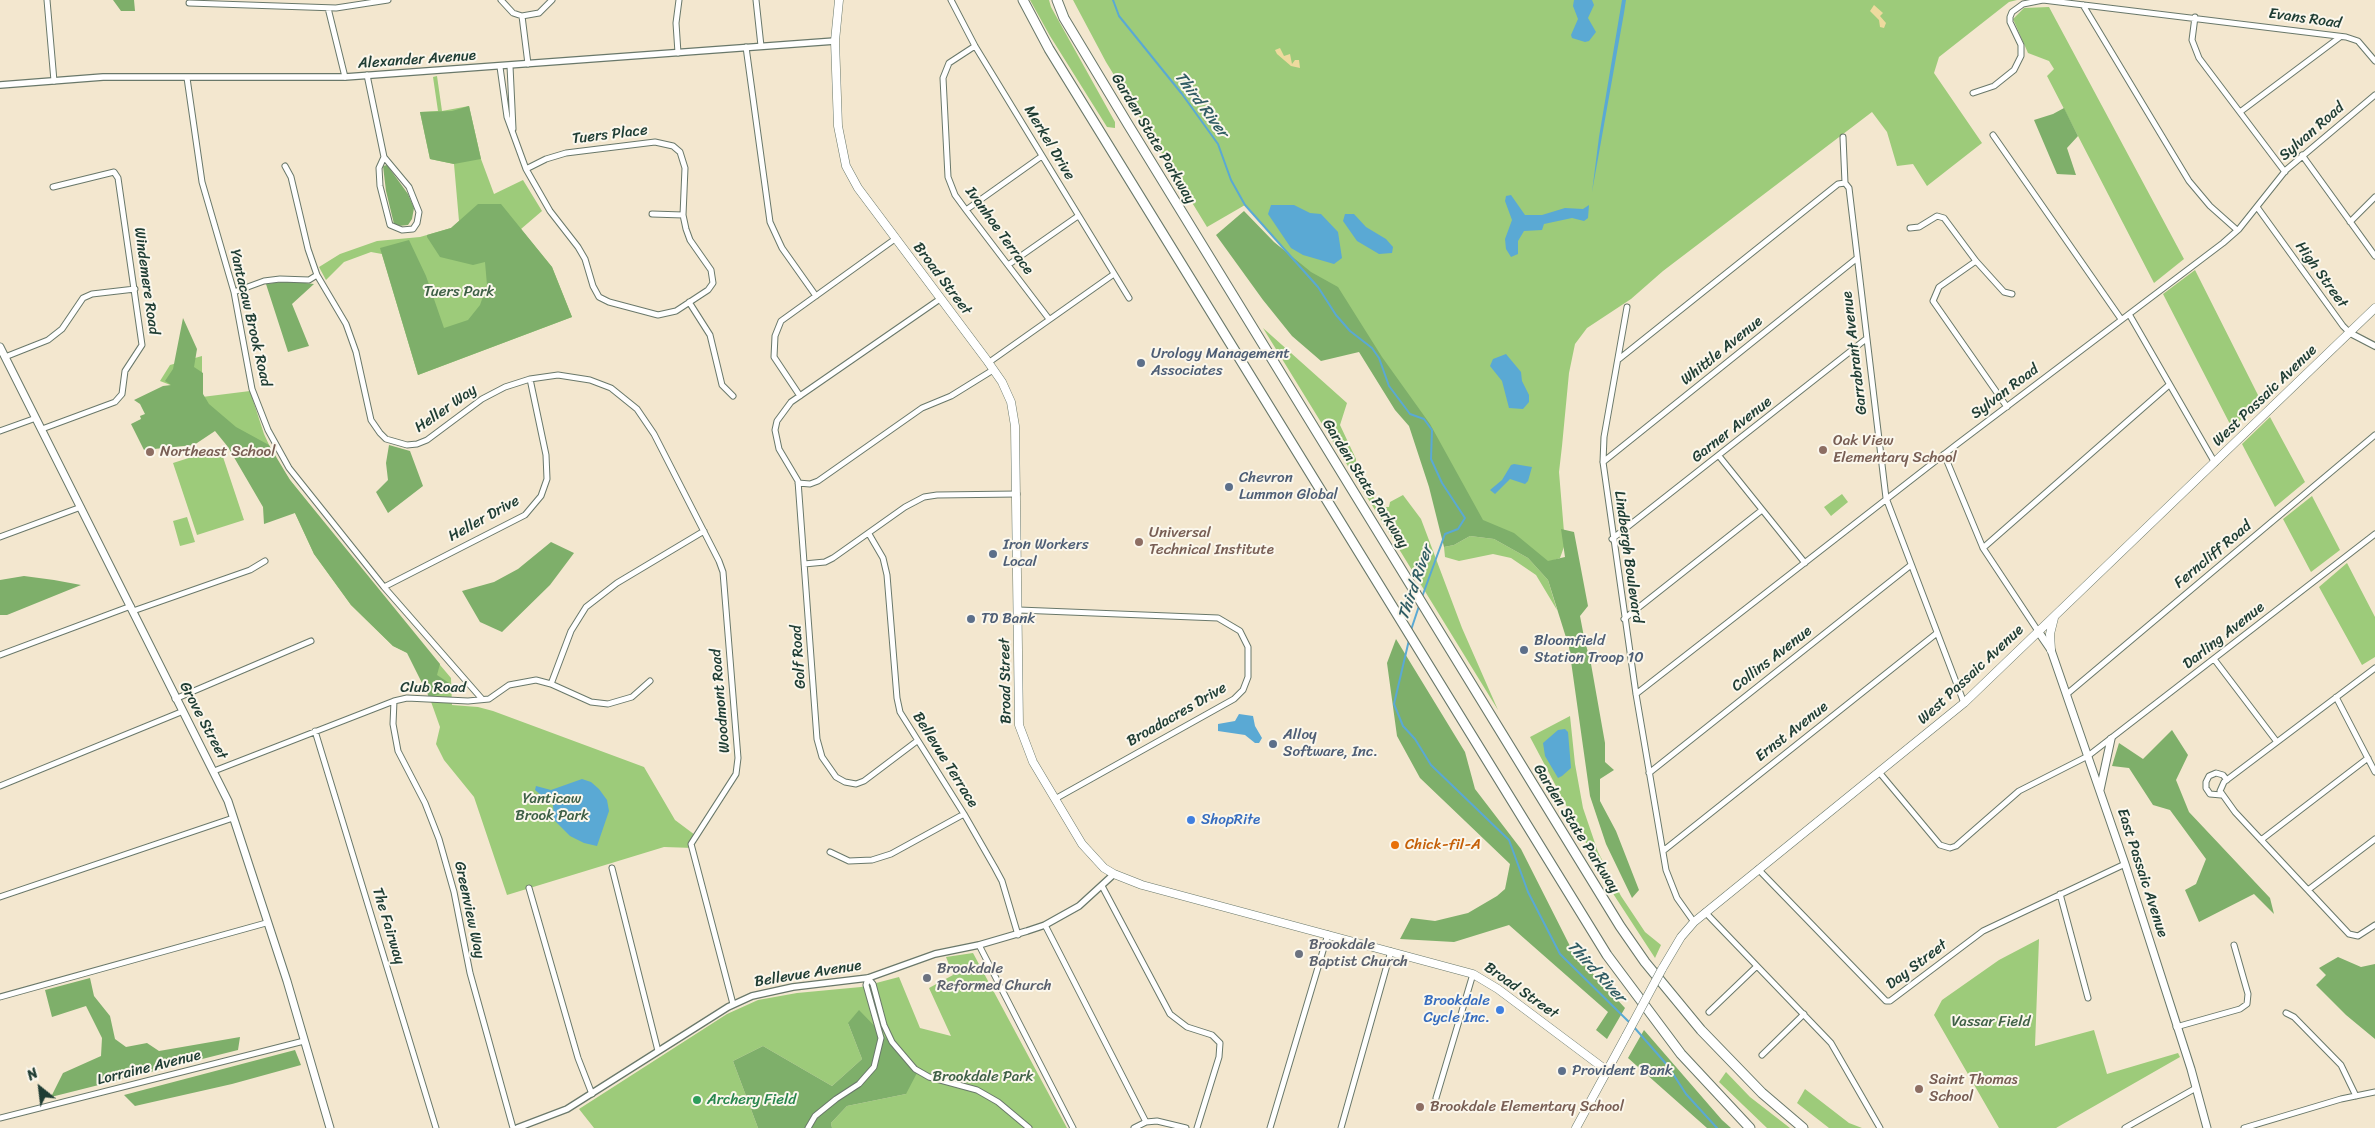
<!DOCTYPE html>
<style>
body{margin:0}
#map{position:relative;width:2375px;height:1128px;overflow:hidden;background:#f3e7cf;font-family:Sriracha,sans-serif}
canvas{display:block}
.north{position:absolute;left:15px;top:1063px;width:50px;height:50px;-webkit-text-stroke:4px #fbf7ec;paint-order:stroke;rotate:331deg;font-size:14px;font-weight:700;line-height:20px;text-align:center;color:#1f3d34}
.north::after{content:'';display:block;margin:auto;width:18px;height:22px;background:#1f3d34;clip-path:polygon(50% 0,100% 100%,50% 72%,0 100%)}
</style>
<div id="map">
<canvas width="2375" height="1128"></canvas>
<div class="north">N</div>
</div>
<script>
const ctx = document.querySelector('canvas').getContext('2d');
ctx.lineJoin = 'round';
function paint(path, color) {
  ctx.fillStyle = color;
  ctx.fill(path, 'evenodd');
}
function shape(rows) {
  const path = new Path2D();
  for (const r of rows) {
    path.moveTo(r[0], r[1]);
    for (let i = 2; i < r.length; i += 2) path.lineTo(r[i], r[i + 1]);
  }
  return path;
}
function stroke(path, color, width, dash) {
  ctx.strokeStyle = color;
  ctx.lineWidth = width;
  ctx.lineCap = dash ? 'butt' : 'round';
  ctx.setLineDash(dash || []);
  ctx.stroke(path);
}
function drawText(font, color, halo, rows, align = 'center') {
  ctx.font = font + ' Sriracha,sans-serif';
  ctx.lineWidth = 4;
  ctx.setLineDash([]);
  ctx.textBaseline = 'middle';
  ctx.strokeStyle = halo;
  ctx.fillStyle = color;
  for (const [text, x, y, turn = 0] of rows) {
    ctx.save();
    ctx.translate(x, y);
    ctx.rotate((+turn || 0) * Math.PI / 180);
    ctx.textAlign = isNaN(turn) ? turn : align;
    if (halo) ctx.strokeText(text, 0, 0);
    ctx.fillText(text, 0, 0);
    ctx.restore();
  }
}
paint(shape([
 [1030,0,1049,0,1051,7,1115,122,1115,128,1107,127,1050,36],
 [1073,0,2017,0,2009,2,1939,57,1934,73,1982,143,1927,186,1913,164,1897,166,1887,132,1872,112,1663,271,1631,299,1587,328,1575,344,1569,373,1562,446,1559,472,1565,544,1560,558,1546,563,1481,532,1318,287,1245,205,1207,227,1106,62],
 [2049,7,2184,259,2154,283,2047,76,2054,69,2049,61,2028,53,2013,19,2024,8],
 [437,76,442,111,469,106,481,159,494,194,523,180,542,211,521,229,552,267,572,317,418,375,382,254,371,252,344,262,326,280,319,267,340,254,377,241,420,237,451,228,459,221,454,164,430,159,420,112,438,111,433,77],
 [2195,270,2261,401,2232,428,2163,294],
 [1263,328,1347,403,1340,425,1356,459,1356,469,1376,501,1383,503,1385,507,1389,507,1390,502,1403,495,1421,519,1462,628,1498,710],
 [202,356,202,397,250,391,264,434,275,458,290,480,377,590,451,678,452,705,478,707,493,711,644,767,675,820,695,835,694,848,664,847,507,895,474,797,444,760,436,744,440,727,429,696,408,653,393,646,351,605,314,554,295,513,219,422,173,386,160,381,170,365],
 [2270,417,2305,482,2275,507,2242,444],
 [220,448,244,520,197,535,173,463],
 [1842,494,1848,502,1831,516,1824,507],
 [2312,496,2340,550,2311,572,2283,519],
 [187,517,195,542,180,546,173,521],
 [1470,536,1494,539,1528,558,1548,580,1557,610,1536,575,1511,558,1493,554,1459,561,1445,557,1444,547,1454,545],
 [2347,563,2375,617,2375,657,2362,665,2319,587],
 [1570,716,1575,764,1583,808,1598,852,1621,896,1645,932,1661,945,1655,958,1612,892,1530,737],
 [2039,939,2035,1046,2094,1030,2107,1074,2178,1053,2180,1057,2056,1128,1999,1128,1934,1015,1942,1000,1999,960],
 [973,953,1067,1128,832,1128,831,1123,847,1106,906,1094,848,1023,862,1059,832,1086,763,1046,733,1061,758,1128,594,1128,579,1109,727,1014,758,1000,797,993,861,987,899,977,920,1028,951,1036,929,988,953,975,946,957],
 [1726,1072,1750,1097,1790,1128,1767,1128,1719,1082],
 [1805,1089,1849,1123,1862,1128,1829,1128,1797,1103]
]), '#9dcb7a');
paint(shape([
 [113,0,134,0,135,11,121,11],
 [469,106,481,159,454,164,430,159,420,112,452,111],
 [2064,108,2078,136,2067,148,2076,175,2057,174,2034,120,2053,114],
 [387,165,408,194,414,208,412,219,408,225,399,226,394,224,386,191,383,166],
 [478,204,501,204,552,267,572,317,418,375,380,248,409,240,426,276,444,328,468,320,480,305,487,285,485,262,473,265,440,257,427,237,427,235,451,228],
 [1244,211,1274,242,1311,272,1338,287,1382,357,1430,424,1483,520,1514,533,1548,561,1565,557,1561,529,1574,532,1588,606,1580,616,1584,637,1591,664,1605,743,1605,762,1614,770,1600,779,1600,801,1616,831,1639,890,1632,898,1606,844,1590,796,1569,647,1548,580,1528,558,1494,539,1470,536,1454,545,1444,547,1429,487,1409,426,1395,410,1359,352,1321,361,1292,336,1263,300,1216,235],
 [288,281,314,284,292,304,309,346,288,352,266,284],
 [183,318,197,349,194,367,203,373,203,394,209,404,236,427,269,445,290,480,440,664,437,675,449,683,448,692,429,697,407,653,393,646,351,605,314,554,295,513,264,524,263,507,228,447,215,431,194,445,144,450,131,424,141,419,140,416,145,414,140,404,134,400,163,386,171,385,165,381,173,369],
 [389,445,410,451,423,486,388,513,376,492,388,480,386,463],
 [551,542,574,553,550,585,502,632,480,622,462,591,494,582,518,569],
 [24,576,54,580,81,585,7,615,0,615,0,580],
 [1396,639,1465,752,1475,789,1521,849,1573,952,1625,1008,1607,1039,1596,1030,1608,1012,1509,925,1454,942,1400,939,1411,918,1435,921,1468,913,1497,896,1505,889,1510,864,1420,778,1397,736,1387,663],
 [2172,730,2188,755,2176,780,2189,812,2270,898,2274,914,2254,894,2199,922,2185,890,2196,884,2206,859,2170,810,2153,805,2129,768,2112,766,2119,743,2143,759],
 [2338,957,2361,967,2375,964,2375,1039,2346,1015,2316,985,2326,975,2319,968],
 [90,978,94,996,110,1016,115,1039,126,1047,147,1043,159,1051,240,1037,238,1050,51,1097,63,1073,101,1056,102,1038,86,1006,52,1017,45,990],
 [859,1010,918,1071,906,1094,847,1106,831,1123,832,1128,758,1128,733,1061,763,1046,832,1086,862,1059,848,1023],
 [1644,1030,1722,1120,1731,1128,1707,1128,1628,1058],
 [295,1050,301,1065,232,1084,135,1106,124,1095]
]), '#7eaf6a');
paint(shape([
 [1874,5,1883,13,1880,16,1886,23,1884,28,1880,27,1879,20,1870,11],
 [1280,48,1284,56,1290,54,1292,64,1295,60,1299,60,1300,68,1291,66,1277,54,1275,50]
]), '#eeda9e');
paint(shape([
 [1574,0,1592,0,1594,5,1588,18,1596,32,1589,41,1585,42,1572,38,1571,35,1578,19,1573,6],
 [1622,0,1626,0,1624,13,1592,192,1599,137],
 [1511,195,1525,215,1542,215,1565,208,1583,209,1589,205,1588,218,1584,221,1572,218,1544,224,1542,230,1524,231,1518,241,1518,254,1511,257,1506,249,1505,239,1512,220,1505,201,1506,196],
 [1271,205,1294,205,1310,213,1321,214,1338,232,1342,258,1334,264,1303,255,1291,248,1268,214],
 [1345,214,1354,214,1366,227,1386,239,1393,247,1392,253,1379,254,1357,241,1343,221],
 [1506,354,1521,372,1522,381,1529,395,1529,402,1523,409,1509,408,1502,381,1490,366,1493,359],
 [1514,464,1532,467,1528,481,1525,484,1510,479,1495,494,1490,490,1502,480,1511,465],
 [1239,714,1253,716,1255,726,1262,738,1259,743,1255,743,1245,735,1218,731,1218,724,1235,721],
 [1565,729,1568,732,1571,768,1562,776,1558,778,1545,756,1543,743,1558,730],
 [582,779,591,782,599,789,607,800,609,811,597,846,584,843,570,836,554,820,553,805,535,790,536,786,551,790]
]), '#5aa9d4');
stroke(shape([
 [1113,0,1119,16,1182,94,1218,144,1231,180,1245,205,1318,287,1336,315,1350,331,1372,348,1379,358,1389,386,1410,414,1424,419,1432,430,1431,459,1442,483,1465,518,1458,529,1445,534,1422,597],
 [1411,630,1419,606],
 [1409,640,1394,704,1403,726,1415,739,1431,765,1509,840,1528,892,1560,954,1630,1023],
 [1633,1026,1668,1066,1686,1094,1717,1128]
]), '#5aa9d4', 2);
const minor = shape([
 [47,0,54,81],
 [501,0,513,13,522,16,539,13,552,0],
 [756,0,761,46],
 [951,0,975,46,1129,298],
 [2043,0,2346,37,2358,41,2375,61],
 [189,3,336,8,388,0],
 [2083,5,2189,181,2210,206,2237,230],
 [328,8,345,77],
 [522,16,528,64],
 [2195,17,2192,40,2199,58,2285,172],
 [975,46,949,63,943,78,948,177,955,195,966,210,1049,319],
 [746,47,770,222,782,248,816,296],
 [678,53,676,23,679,0],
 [510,66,513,129],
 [500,67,507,117,526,169,550,211,578,247,585,259,593,286,599,297,609,302,658,315,676,311,708,290,713,283,711,270,690,240,686,229,683,215,685,168,680,152,673,146,655,142,566,153,546,159,526,169],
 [367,75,384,157,409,187,419,212,417,223,413,229,402,230,390,225,380,186,379,168,384,157],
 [187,78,202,182,234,292,252,389,268,430,289,468,384,587,482,699],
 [1973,93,1994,86,2014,70,2021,56,2021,45,2010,22,2010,17,2012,12,2023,4,2043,0],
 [2240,112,2340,37],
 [1993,135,2121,319],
 [1843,137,1845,183,1849,188,1886,498,1964,703],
 [2302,155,2375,256],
 [285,166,291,177,308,249,317,275,346,324,356,352,371,420,380,433,386,439,407,445,417,444,427,440,482,399,505,387,530,379,558,375,590,380,611,388,637,409,654,434,719,561,723,572,738,758,736,774,691,844,733,1004],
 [2257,207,2343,326,2350,333],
 [966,210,1042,156],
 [652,214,683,215],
 [2350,222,2375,197],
 [1910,228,1919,227,1937,216,1944,218,1976,261,2004,292,2012,294],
 [1976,261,1939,287,1933,301,2007,407],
 [1008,265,1078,216],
 [234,292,264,281,280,279,309,280,317,275],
 [689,302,710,335,722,385,733,396],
 [1627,307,1604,437,1603,462,1636,694,1666,870,1677,898,1694,922],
 [2129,314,2215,463],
 [5,357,48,340,62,329,83,298,92,294,135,289],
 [1619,359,1838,184,1845,183],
 [988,363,1114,274],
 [800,396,774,357,775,336,781,321,895,239],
 [42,429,115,402,122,394,125,371,142,345,118,178,114,172,53,187],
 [0,431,36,418],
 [1944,454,1983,548,2038,631],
 [1719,456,1805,563],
 [1603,462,1856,259],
 [798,483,810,484,818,481,922,408,951,396,993,370],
 [869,534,883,558,887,575,897,698,900,712,964,814,995,868,1002,881,1018,935],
 [0,537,81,507],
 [1612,539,1866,339],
 [1983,548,2169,385],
 [804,564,825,562,833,558,905,507,924,497,937,495,1017,494],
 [384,587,525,515,541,496,547,479,546,455,530,379],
 [1019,610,1218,618,1240,631,1248,647,1248,677,1243,690,1234,699,1055,799],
 [133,611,250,570,265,561],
 [1624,619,1762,510],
 [0,655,131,606],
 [2214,659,2277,742],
 [2375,668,2224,782,2220,791,2235,812,2349,934,2358,936,2375,925],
 [551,684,571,631,586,607,617,583,704,531],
 [1636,694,1956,445,2223,243,2239,229,2286,170,2375,95],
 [2067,694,2375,435],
 [2336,697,2375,772],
 [175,699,311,641],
 [394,701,393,724,398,751,425,803,439,839,454,892,470,973,513,1128],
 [315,731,436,1128],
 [917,741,864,781,856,784,845,782,836,777,822,757,817,739,798,481,779,449,775,430,777,421,791,402,940,299],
 [214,771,394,701,407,698,468,701,489,699,509,685,536,680,551,684,591,702,608,704,632,697,650,681],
 [1879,772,1940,845,1950,848,1956,846,2019,791,2088,756,2375,534],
 [1649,773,1911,565],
 [0,786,181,712],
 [2221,795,2210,794,2206,788,2206,782,2209,776,2216,773,2223,775,2227,780],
 [2261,840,2368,758],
 [1663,851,1937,633],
 [830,852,849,861,872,860,891,854,964,814],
 [612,868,658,1051],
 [1758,869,1886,1001,1890,1001,1983,931,2125,864],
 [1102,886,1170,1014,1187,1027,1212,1035,1220,1043,1219,1057,1197,1128],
 [529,888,578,1058,592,1094],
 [2308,890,2375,839],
 [2060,894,2088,998],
 [0,897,233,818],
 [1705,912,1831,1043,1880,1128],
 [1045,925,1146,1122],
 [979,945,1073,1128],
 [868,978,873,984,884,1025,892,1042,915,1069,929,1077,977,1090,998,1102,1029,1128],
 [0,997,266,923],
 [1709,1012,1757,966],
 [2286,1013,2294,1017,2341,1065,2356,1096],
 [2176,1027,2240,1009,2247,1004,2248,994,2234,945],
 [1762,1055,1804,1014],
 [1436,1098,1473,974],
 [0,1118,304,1041],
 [808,1128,815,1116,836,1099,859,1084,874,1067,881,1038,866,985,868,978],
 [1134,1128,1146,1122,1157,1121,1186,1128],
 [1270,1128,1328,934],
 [1341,1128,1391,951],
 [2125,1128,2196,1088],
 [2244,1128,2341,1099,2375,1092]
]);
const tertiary = shape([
 [0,85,103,77,345,77,835,41],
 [2350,333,2375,346],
 [517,1128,567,1109,728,1007,752,996,793,987,868,978,935,954,979,945,1027,931,1045,925,1079,906,1114,874]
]);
const secondary = shape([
 [0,347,228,801,287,981,330,1128],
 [2038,631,2051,650,2125,864,2191,1069,2207,1128],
 [2100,790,2111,739]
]);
const primary = shape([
 [839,0,835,41,838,126,846,166,858,188,986,359,1002,382,1011,402,1015,426,1019,725,1033,762,1082,844,1104,868,1114,874,1142,885,1473,974,1498,989,1606,1070],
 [2051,650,2050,634,2054,618],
 [1662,969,1681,937,1694,922,1964,703,2375,308],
 [1576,1128,1626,1036]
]);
const motorway = shape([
 [1023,0,1049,49,1607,955,1681,1054,1750,1128],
 [1057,0,1064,18,1129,126,1620,926,1645,962,1701,1030,1762,1093,1803,1128]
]);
stroke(minor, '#69786a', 7);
stroke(tertiary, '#69786a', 8);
stroke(secondary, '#69786a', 9);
stroke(primary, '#69786a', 9);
stroke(motorway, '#69786a', 11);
stroke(minor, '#fff', 5);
stroke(tertiary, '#fff', 5.5);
stroke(secondary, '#fff', 7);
stroke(primary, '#fff', 8);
stroke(motorway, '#fff', 9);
const primaryBridge = shape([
 [1626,1036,1662,969]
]);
stroke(primaryBridge, '#69786a', 9, []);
stroke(primaryBridge, '#fff', 8);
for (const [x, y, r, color] of [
 [1141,363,5,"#5c6f8a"],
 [1823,450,5,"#8d6e63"],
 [150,452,5,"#8d6e63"],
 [1229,487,5,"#5c6f8a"],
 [1139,542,5,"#8d6e63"],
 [993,554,5,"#5c6f8a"],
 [971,619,5,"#5c6f8a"],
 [1524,650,5,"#5c6f8a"],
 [1273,744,5,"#5c6f8a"],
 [1191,820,5,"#3f7fe0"],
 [1395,845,5,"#e8710a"],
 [1299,954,5,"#6b7280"],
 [927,978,5,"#6b7280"],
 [1500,1010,5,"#3f7fe0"],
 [1562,1071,5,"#5c6f8a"],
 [1919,1089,5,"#8d6e63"],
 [697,1100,5,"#2e9e5b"],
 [1420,1107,5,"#8d6e63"]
]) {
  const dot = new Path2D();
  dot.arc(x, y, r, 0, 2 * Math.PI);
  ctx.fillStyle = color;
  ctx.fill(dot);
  stroke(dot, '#fbf7ec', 2);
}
drawText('15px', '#1f3d34', '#fbf7ec', [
 ["Evans Road",2305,19,8],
 ["Alexander Avenue",417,60,-4],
 ["Sylvan Road",2312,132,-41],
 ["Tuers Place",610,135,-7],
 ["Garden State Parkway",1153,139,59],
 ["Merkel Drive",1049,143,59],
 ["Ivanhoe Terrace",999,231,54],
 ["High Street",2321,275,54],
 ["Broad Street",942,279,53],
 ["Windemere Road",146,281,82],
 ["Yantacaw Brook Road",250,318,77],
 ["Whittle Avenue",1722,351,-39],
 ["Garrabrant Avenue",1855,353,-97],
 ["Sylvan Road",2005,392,-37],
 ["West Passaic Avenue",2265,396,-44],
 ["Heller Way",446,409,-35],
 ["Garner Avenue",1732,430,-38],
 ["Garden State Parkway",1365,484,58],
 ["Heller Drive",484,519,-29],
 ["Ferncliff Road",2213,555,-40],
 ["Lindbergh Boulevard",1628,557,82],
 ["Darling Avenue",2224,636,-38],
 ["Golf Road",799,657,-94],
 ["Collins Avenue",1772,659,-38],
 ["West Passaic Avenue",1971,675,-43],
 ["Broad Street",1006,681,-91],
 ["Club Road",433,688],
 ["Woodmont Road",721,701,-95],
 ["Broadacres Drive",1177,715,-30],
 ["Grove Street",203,721,62],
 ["Ernst Avenue",1792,732,-38],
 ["Bellevue Terrace",945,760,58],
 ["Garden State Parkway",1576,829,58],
 ["East Passaic Avenue",2142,873,72],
 ["Greenview Way",469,910,78],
 ["The Fairway",388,926,73],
 ["Day Street",1917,965,-37],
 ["Bellevue Avenue",808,974,-9],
 ["Broad Street",1521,991,35],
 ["Lorraine Avenue",149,1068,-14]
]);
drawText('15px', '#3e6046', '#fbf7ec', [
 ["Tuers Park",459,292],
 ["Yanticaw",552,799],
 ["Brook Park",552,816],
 ["Vassar Field",1991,1022],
 ["Brookdale Park",983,1077]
]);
drawText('15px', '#4e5e75', '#fbf7ec', [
 ["Urology Management",1151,354],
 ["Associates",1151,371],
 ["Chevron",1239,478],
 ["Lummon Global",1239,495],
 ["Iron Workers",1003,545],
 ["Local",1003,562],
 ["TD Bank",981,619],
 ["Bloomfield",1534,641],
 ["Station Troop 10",1534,658],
 ["Alloy",1283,735],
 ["Software, Inc.",1283,752],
 ["Provident Bank",1572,1071]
], 'left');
drawText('15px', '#785e54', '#fbf7ec', [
 ["Oak View",1833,441],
 ["Elementary School",1833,458],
 ["Northeast School",160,452],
 ["Universal",1149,533],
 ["Technical Institute",1149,550],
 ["Saint Thomas",1929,1080],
 ["School",1929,1097],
 ["Brookdale Elementary School",1430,1107]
], 'left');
drawText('15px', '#366cbe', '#fbf7ec', [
 ["ShopRite",1201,820],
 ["Brookdale",1490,1001,"right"],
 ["Cycle Inc.",1490,1018,"right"]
], 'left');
drawText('15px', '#c56008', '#fbf7ec', [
 ["Chick-fil-A",1405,845]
], 'left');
drawText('15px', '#5b616d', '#fbf7ec', [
 ["Brookdale",1309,945],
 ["Baptist Church",1309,962],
 ["Brookdale",937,969],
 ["Reformed Church",937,986]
], 'left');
drawText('15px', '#27864d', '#fbf7ec', [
 ["Archery Field",707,1100]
], 'left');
drawText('italic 16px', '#315d64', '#fbf7ec', [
 ["Third River",1201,105,53],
 ["Third River",1416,583,-71],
 ["Third River",1596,972,47]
]);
</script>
